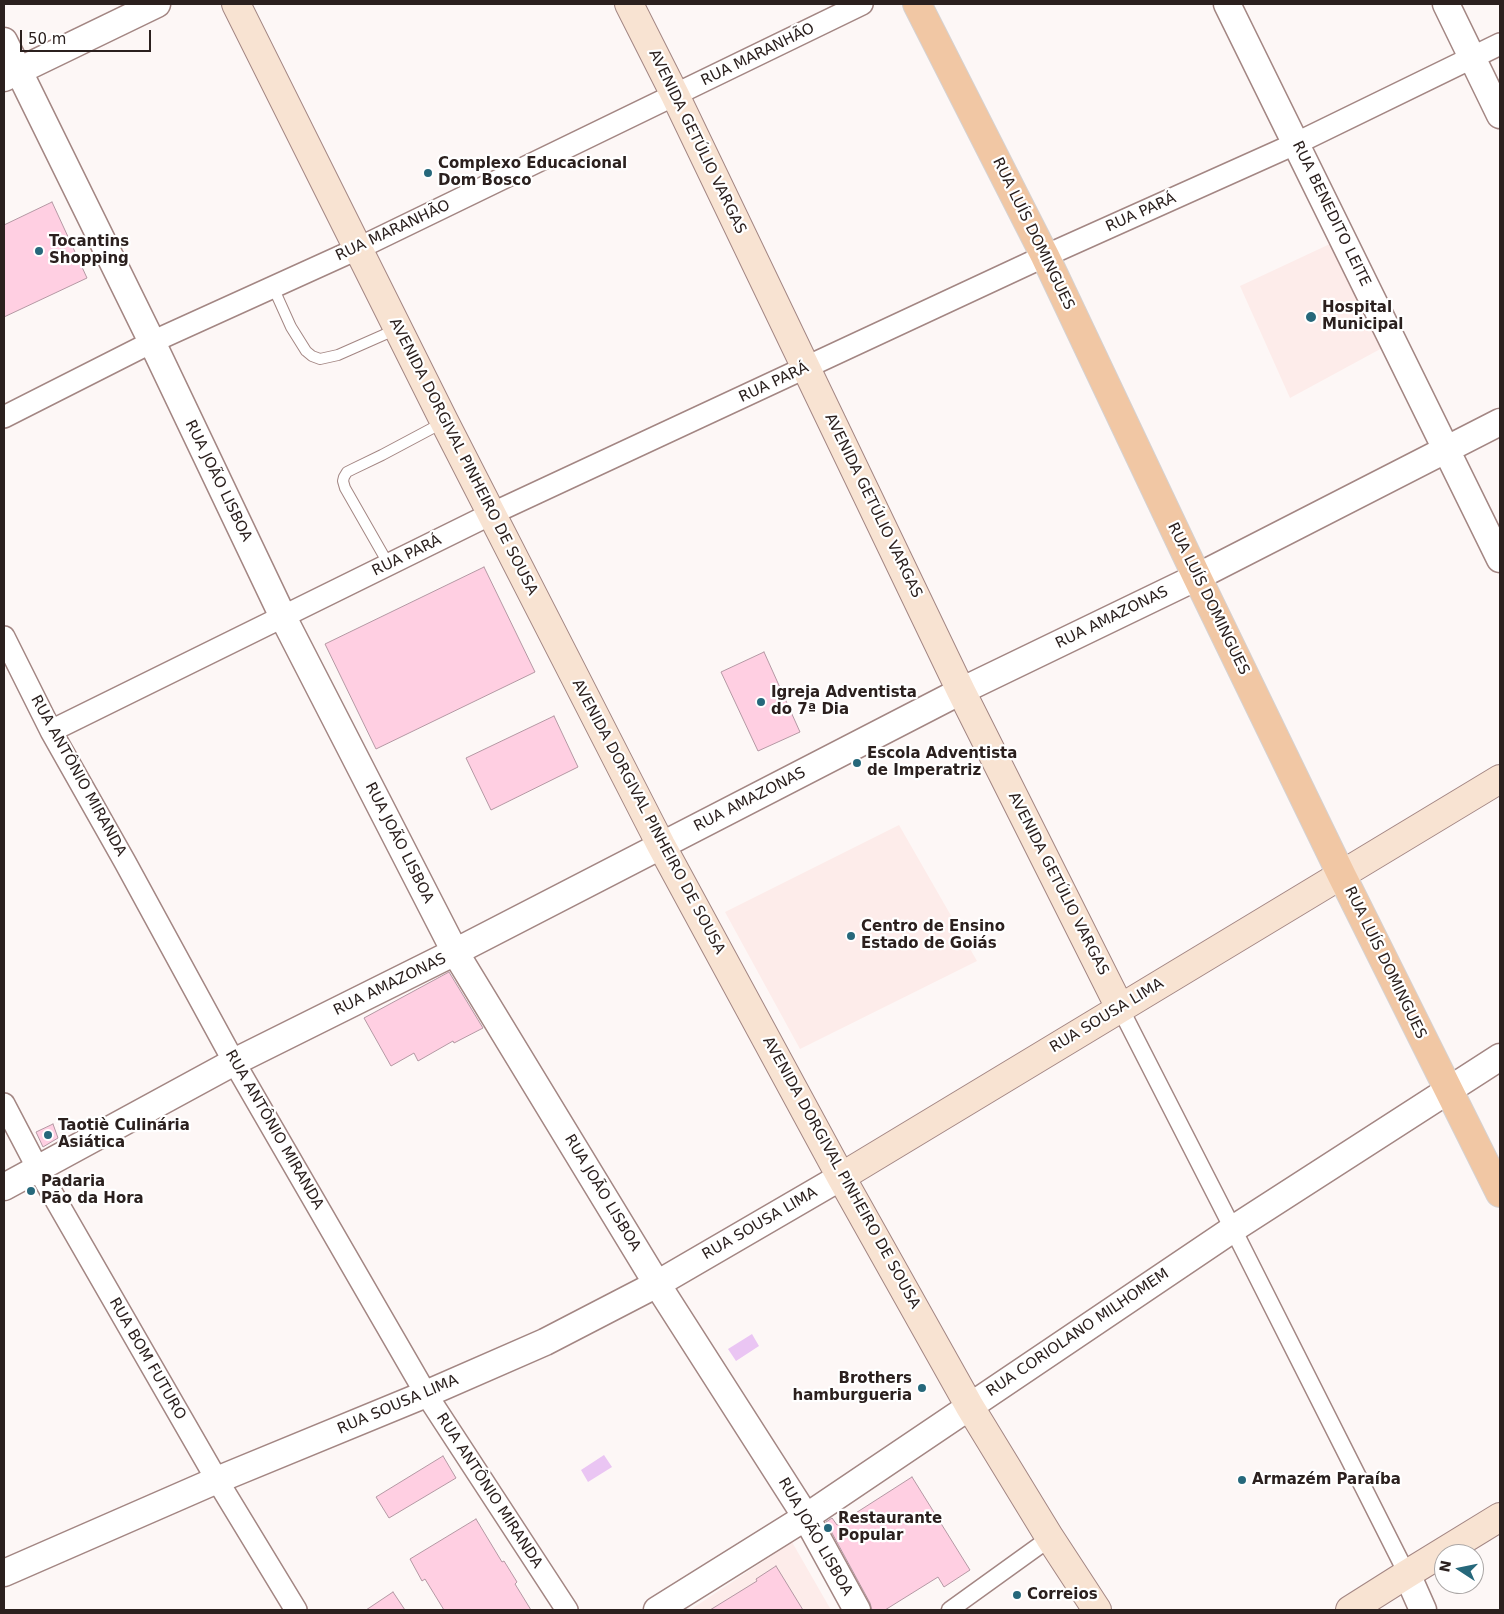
<!DOCTYPE html>
<meta charset="utf-8">
<style>
body{margin:0}
#map{position:relative;width:1504px;height:1614px;overflow:hidden;background:#fdf7f6;font-family:"DejaVu Sans",sans-serif}
canvas{display:block}
.frame{position:absolute;inset:0;border:5px solid #2b201e;pointer-events:none}
.north{position:absolute;left:1434px;top:1544px;width:50px;height:50px;box-sizing:border-box;background:#fff;border:1px solid #aaa6a5;border-radius:50%;rotate:281deg;font-size:14px;font-weight:700;line-height:20px;text-align:center;color:#2b201e}
.north::after{content:'';display:block;margin:auto;width:18px;height:22px;background:#26687b;clip-path:polygon(50% 0,100% 100%,50% 72%,0 100%)}
.scale{position:absolute;left:20px;top:30px;width:131px;height:22px;box-sizing:border-box;border:2px solid #2b201e;border-top:0;padding-left:6px;font-size:15px;line-height:18px;white-space:nowrap;color:#2b201e;-webkit-text-stroke:4px #fff;paint-order:stroke}
</style>
<div id="map">
<canvas width="1504" height="1614"></canvas>
<div class="frame"></div>
<div class="north">N</div>
<div class="scale">50 m</div>
</div>
<script>
const ctx = document.querySelector('canvas').getContext('2d');
ctx.lineJoin = 'round';
function paint(path, color) {
  ctx.fillStyle = color;
  ctx.fill(path, 'evenodd');
}
function shape(rows) {
  const path = new Path2D();
  for (const r of rows) {
    path.moveTo(r[0], r[1]);
    for (let i = 2; i < r.length; i += 2) path.lineTo(r[i], r[i + 1]);
  }
  return path;
}
function stroke(path, color, width, dash) {
  ctx.strokeStyle = color;
  ctx.lineWidth = width;
  ctx.lineCap = dash ? 'butt' : 'round';
  ctx.setLineDash(dash || []);
  ctx.stroke(path);
}
function drawText(font, color, halo, rows, align = 'center') {
  ctx.font = font + ' "DejaVu Sans",sans-serif';
  ctx.lineWidth = 4.5;
  ctx.setLineDash([]);
  ctx.textBaseline = 'middle';
  ctx.strokeStyle = halo;
  ctx.fillStyle = color;
  for (const [text, x, y, turn = 0] of rows) {
    ctx.save();
    ctx.translate(x, y);
    ctx.rotate((+turn || 0) * Math.PI / 180);
    ctx.textAlign = isNaN(turn) ? turn : align;
    if (halo) ctx.strokeText(text, 0, 0);
    ctx.fillText(text, 0, 0);
    ctx.restore();
  }
}
paint(shape([
 [1332,243,1384,347,1290,398,1240,286],
 [899,825,977,961,800,1049,725,912],
 [792,1542,831,1610,690,1610]
]), '#fdecea');
paint(shape([
 [752,1334,759,1346,736,1361,728,1349],
 [604,1455,612,1467,588,1482,581,1470]
]), '#eac5f3');
const building = shape([
 [52,202,87,278,4,317,4,225,52,202],
 [484,567,535,672,376,749,325,644,484,567],
 [764,652,800,732,758,751,721,672,764,652],
 [554,716,578,767,491,810,466,758,554,716],
 [449,972,483,1028,454,1043,453,1041,418,1061,414,1053,391,1066,364,1018,449,972],
 [53,1124,58,1138,43,1147,36,1132,53,1124],
 [443,1456,456,1478,389,1518,376,1497,443,1456],
 [912,1477,970,1570,944,1587,938,1577,885,1610,872,1610,870,1603,826,1522,832,1518,837,1525,912,1477],
 [476,1519,502,1562,504,1561,517,1582,515,1584,531,1610,444,1610,425,1579,422,1581,410,1559,476,1519],
 [776,1566,803,1610,710,1610,757,1581,756,1579,776,1566],
 [393,1592,405,1610,366,1610,393,1592]
]);
paint(building, '#ffcfe2');
stroke(building, '#b498a3', 1);
const service = shape([
 [273,287,291,327,306,351,312,356,320,359,338,355,397,329],
 [389,565,345,488,343,481,344,477,347,472,353,469,382,455,444,422]
]);
const pedestrian = shape([
 [1120,1008,1233,1229,1407,1574],
 [950,1610,1050,1538]
]);
const minor = shape([
 [4,417,152,342,357,249,862,4],
 [4,637,51,731,125,862,234,1062,426,1394,567,1610],
 [51,731,491,514,1045,256,1297,143,1500,44],
 [4,1104,38,1169,217,1480,296,1610]
]);
const tertiary = shape([
 [1227,4,1500,559],
 [1446,4,1500,115],
 [4,41,152,342,283,617,455,952,657,1284,806,1517,857,1610],
 [4,78,157,4],
 [4,1187,234,1062,455,952,961,691,1197,577,1500,422],
 [4,1573,217,1480,426,1394,545,1342,657,1284,841,1177],
 [1407,1574,1423,1610],
 [657,1610,806,1517,1233,1229,1500,1057]
]);
const secondary = shape([
 [236,4,444,421,661,845,841,1177,970,1407,1050,1538,1097,1610],
 [629,4,675,95,961,691,1120,1008],
 [841,1177,1500,779],
 [1350,1610,1407,1574,1500,1517]
]);
const primary = shape([
 [917,4,1045,256,1197,577,1342,876,1500,1193]
]);
stroke(service, '#a38683', 12);
stroke(pedestrian, '#a38683', 19);
stroke(minor, '#a38683', 24);
stroke(tertiary, '#a38683', 29);
stroke(secondary, '#a38683', 30);
stroke(primary, '#d5d2d2', 30);
stroke(service, '#fff', 10);
stroke(pedestrian, '#fff', 16);
stroke(minor, '#fff', 21);
stroke(tertiary, '#fff', 26);
stroke(secondary, '#f8e3d2', 28);
stroke(primary, '#f1c7a4', 28);
for (const [x, y, r, color] of [
 [428,173,5,"#26687b"],
 [39,251,5,"#26687b"],
 [1311,317,6,"#26687b"],
 [761,702,5,"#26687b"],
 [857,763,5,"#26687b"],
 [851,936,5,"#26687b"],
 [48,1135,5,"#26687b"],
 [31,1191,5,"#26687b"],
 [922,1388,5,"#26687b"],
 [1242,1480,5,"#26687b"],
 [828,1528,5,"#26687b"],
 [1017,1595,5,"#26687b"]
]) {
  const dot = new Path2D();
  dot.arc(x, y, r, 0, 2 * Math.PI);
  ctx.fillStyle = color;
  ctx.fill(dot);
  stroke(dot, '#fff', 2);
}
drawText('15px', '#2b201e', '#fff', [
 ["RUA MARANHÃO",758,55,-26],
 ["AVENIDA GETÚLIO VARGAS",697,142,64],
 ["RUA PARÁ",1141,213,-24],
 ["RUA BENEDITO LEITE",1331,214,64],
 ["RUA MARANHÃO",393,231,-25],
 ["RUA LUÍS DOMINGUES",1033,234,64],
 ["RUA PARÁ",774,383,-25],
 ["AVENIDA DORGIVAL PINHEIRO DE SOUSA",463,457,63],
 ["RUA JOÃO LISBOA",218,481,64],
 ["AVENIDA GETÚLIO VARGAS",873,506,64],
 ["RUA PARÁ",407,556,-26],
 ["RUA LUÍS DOMINGUES",1208,599,64],
 ["RUA AMAZONAS",1112,618,-26],
 ["RUA ANTÔNIO MIRANDA",78,776,61],
 ["RUA AMAZONAS",750,800,-27],
 ["AVENIDA DORGIVAL PINHEIRO DE SOUSA",648,817,62],
 ["RUA JOÃO LISBOA",399,843,63],
 ["AVENIDA GETÚLIO VARGAS",1058,884,63],
 ["RUA LUÍS DOMINGUES",1385,963,64],
 ["RUA AMAZONAS",390,985,-26],
 ["RUA SOUSA LIMA",1107,1016,-31],
 ["RUA ANTÔNIO MIRANDA",274,1130,60],
 ["AVENIDA DORGIVAL PINHEIRO DE SOUSA",841,1173,61],
 ["RUA JOÃO LISBOA",602,1193,59],
 ["RUA SOUSA LIMA",760,1224,-30],
 ["RUA CORIOLANO MILHOMEM",1078,1333,-34],
 ["RUA BOM FUTURO",147,1359,60],
 ["RUA SOUSA LIMA",398,1405,-23],
 ["RUA ANTÔNIO MIRANDA",489,1491,57],
 ["RUA JOÃO LISBOA",815,1537,60]
]);
drawText('bold 15px', '#2b201e', '#fff', [
 ["Complexo Educacional",438,164],
 ["Dom Bosco",438,181],
 ["Tocantins",49,242],
 ["Shopping",49,259],
 ["Hospital",1322,308],
 ["Municipal",1322,325],
 ["Igreja Adventista",771,693],
 ["do 7ª Dia",771,710],
 ["Escola Adventista",867,754],
 ["de Imperatriz",867,771],
 ["Centro de Ensino",861,927],
 ["Estado de Goiás",861,944],
 ["Taotiè Culinária",58,1126],
 ["Asiática",58,1143],
 ["Padaria",41,1182],
 ["Pão da Hora",41,1199],
 ["Brothers",912,1379,"right"],
 ["hamburgueria",912,1396,"right"],
 ["Armazém Paraíba",1252,1480],
 ["Restaurante",838,1519],
 ["Popular",838,1536],
 ["Correios",1027,1595]
], 'left');
</script>
